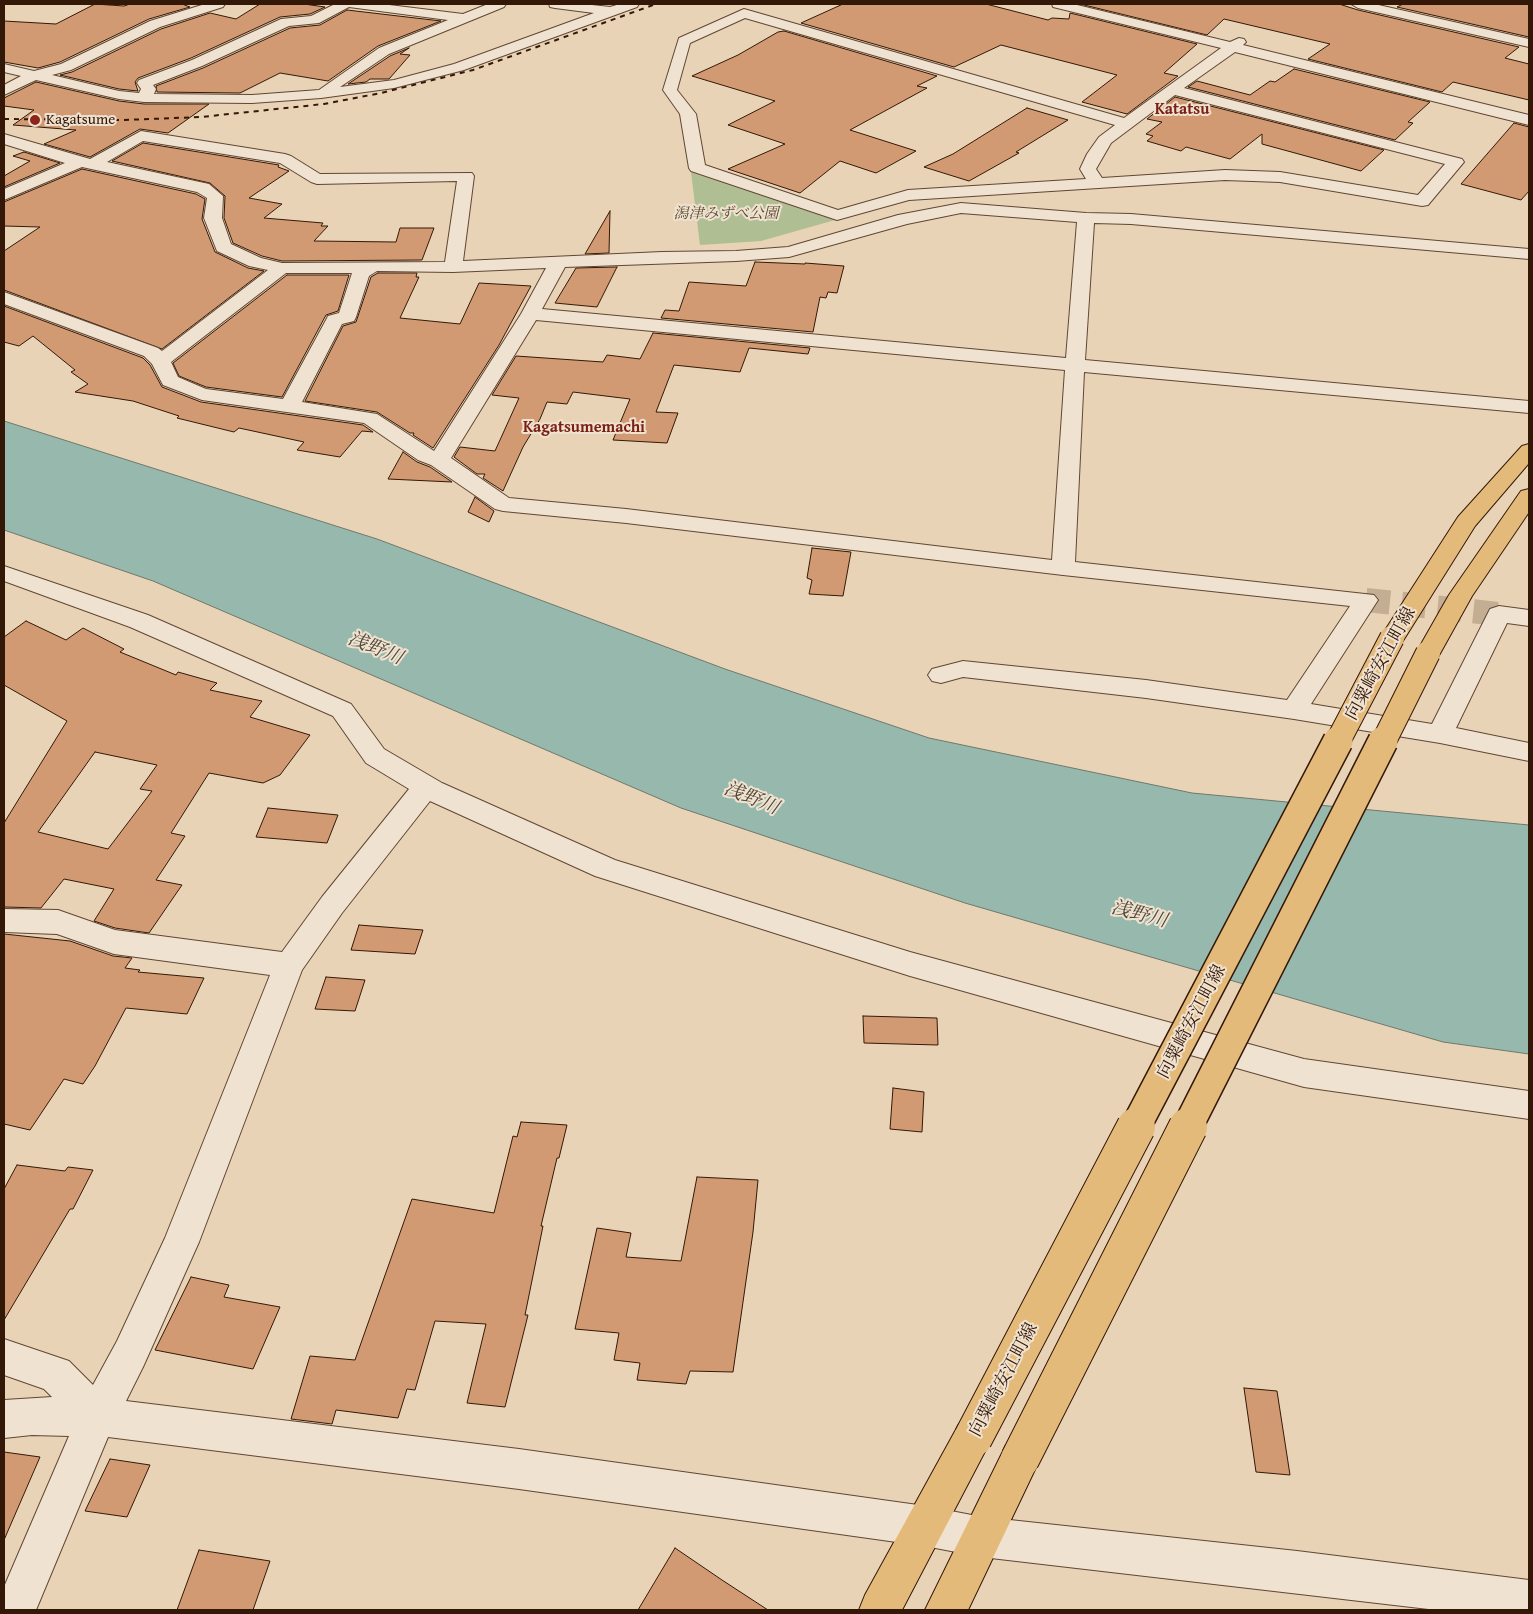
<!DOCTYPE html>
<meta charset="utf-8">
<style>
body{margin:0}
#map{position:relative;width:1533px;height:1614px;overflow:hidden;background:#e8d3b6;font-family:"Gentium Book Plus",serif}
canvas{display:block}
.frame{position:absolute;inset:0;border:5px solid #341807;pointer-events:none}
</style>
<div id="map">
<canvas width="1533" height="1614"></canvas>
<div class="frame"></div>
</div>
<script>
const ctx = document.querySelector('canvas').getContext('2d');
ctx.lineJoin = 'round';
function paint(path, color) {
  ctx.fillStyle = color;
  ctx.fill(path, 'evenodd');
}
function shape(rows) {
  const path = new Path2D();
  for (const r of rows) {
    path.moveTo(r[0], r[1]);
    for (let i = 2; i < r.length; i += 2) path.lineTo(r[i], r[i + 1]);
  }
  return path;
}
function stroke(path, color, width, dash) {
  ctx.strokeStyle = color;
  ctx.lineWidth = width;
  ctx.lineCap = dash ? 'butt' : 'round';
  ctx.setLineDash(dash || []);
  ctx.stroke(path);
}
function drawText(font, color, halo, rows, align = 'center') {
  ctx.font = font + ' "Gentium Book Plus","Noto Serif JP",serif';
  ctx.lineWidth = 4;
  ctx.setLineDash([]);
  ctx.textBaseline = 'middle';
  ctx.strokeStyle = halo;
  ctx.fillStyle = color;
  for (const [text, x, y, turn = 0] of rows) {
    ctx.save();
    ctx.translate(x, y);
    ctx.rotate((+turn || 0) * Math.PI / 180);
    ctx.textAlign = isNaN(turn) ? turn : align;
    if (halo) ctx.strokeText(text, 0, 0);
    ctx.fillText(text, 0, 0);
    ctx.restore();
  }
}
paint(shape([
 [691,172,835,220,761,241,700,245]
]), '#afbe93');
const water = shape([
 [4,421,377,539,725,669,929,738,1192,793,1529,825,1529,1054,1443,1042,965,903,681,808,153,581,4,530,4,421]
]);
paint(water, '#97b8ac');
stroke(water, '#6f786a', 1);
const building = shape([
 [95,4,124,6,130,4,182,4,190,7,149,19,60,62,38,68,4,62,4,21,56,24,95,4],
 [260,4,304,4,325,7,310,14,280,17,191,58,138,78,135,82,138,91,119,89,60,75,72,72,161,29,210,13,236,19,260,4],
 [843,4,986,4,1048,20,1052,18,1069,19,1070,13,1197,44,1164,73,1178,76,1127,114,1082,102,1117,75,1001,45,954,67,801,23,843,4],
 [1080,4,1339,4,1358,10,1519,47,1505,58,1529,64,1529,100,1453,82,1442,92,1308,59,1330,44,1224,19,1207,35,1080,4],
 [1403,4,1529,4,1529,37,1397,7,1403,4],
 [347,10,441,21,378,46,328,81,280,73,240,93,157,92,156,86,203,68,290,28,320,25,347,10],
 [784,31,937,76,917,86,927,88,850,130,916,151,876,173,840,161,800,193,728,169,785,144,728,125,775,101,692,76,738,55,778,32,784,31],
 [409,48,400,54,410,55,389,79,370,79,366,82,348,84,390,56,409,48],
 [1294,69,1430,102,1408,122,1413,123,1395,140,1188,87,1197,81,1250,95,1270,81,1275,82,1294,69],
 [36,82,119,101,144,104,209,104,168,133,140,129,90,157,44,144,76,130,13,125,34,110,4,106,4,98,36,82],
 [1175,97,1384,150,1361,171,1262,144,1262,134,1230,159,1186,147,1181,151,1147,141,1153,136,1146,134,1162,122,1147,119,1175,97],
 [1027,108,1068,120,1016,152,1019,153,969,181,924,167,953,154,1027,108],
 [1514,123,1529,127,1529,191,1521,200,1461,184,1514,123],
 [143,143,279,165,278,167,289,171,249,198,282,204,264,218,323,223,321,226,328,226,314,241,396,242,400,228,434,228,422,260,282,261,262,256,233,243,224,218,225,196,210,183,112,161,143,143],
 [24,152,60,163,4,187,4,176,30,161,13,156,24,152],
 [82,169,196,194,205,199,202,219,215,252,248,268,264,271,162,349,4,290,4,251,40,227,4,226,4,202,82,169],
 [610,211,609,253,585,254,610,211],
 [755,262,805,264,805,263,844,266,837,293,828,292,826,298,820,297,813,332,661,318,665,310,679,311,689,282,746,286,755,262],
 [617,267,597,307,555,303,576,268,617,267],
 [378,273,417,273,416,277,419,277,400,318,460,324,479,283,531,286,499,345,433,448,413,435,414,433,410,433,377,412,305,401,343,326,356,322,371,277,378,273],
 [287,275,349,275,338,311,326,315,282,397,206,387,179,376,173,363,287,275],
 [4,306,143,358,150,365,162,387,201,402,363,425,373,432,362,431,340,457,297,450,304,442,239,428,234,432,177,418,179,416,133,401,75,392,88,384,71,372,75,370,33,336,19,346,4,342,4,306],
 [653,333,810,348,808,354,749,348,740,372,674,365,656,412,678,413,667,443,613,440,630,399,573,392,567,404,547,402,540,419,523,447,503,491,483,478,485,474,477,474,454,457,460,447,495,451,519,398,492,395,516,356,603,362,607,355,640,359,653,333],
 [403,452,417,462,430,467,452,482,388,479,403,452],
 [475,497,494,511,489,522,468,512,475,497],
 [812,548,851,552,843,596,809,594,812,580,807,578,812,548],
 [26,621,66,640,83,628,124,649,120,652,176,675,178,672,217,683,210,690,262,701,250,717,310,735,280,775,263,783,209,773,171,833,185,836,156,880,182,885,149,933,115,928,94,921,114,889,64,879,41,908,4,907,4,823,67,721,4,685,4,637,26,621],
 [95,752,157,765,140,789,152,791,108,849,38,832,95,752],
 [268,808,338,815,327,843,256,837,268,808],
 [359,925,423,930,415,954,351,950,359,925],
 [4,934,70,941,113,956,132,958,125,968,140,970,138,972,204,978,187,1014,126,1008,95,1066,83,1084,64,1079,30,1130,4,1124,4,934],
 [326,977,365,980,355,1011,315,1009,326,977],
 [863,1016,937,1018,938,1045,864,1043,863,1016],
 [893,1088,924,1092,922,1132,890,1129,893,1088],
 [521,1122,567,1125,559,1158,557,1158,541,1226,543,1226,525,1315,528,1315,505,1407,467,1403,486,1324,435,1321,415,1390,407,1389,398,1418,336,1410,332,1424,291,1419,310,1356,355,1360,412,1199,494,1213,513,1136,517,1137,521,1122],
 [17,1165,65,1171,68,1167,93,1170,73,1209,70,1209,4,1320,4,1189,17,1165],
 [697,1177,758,1180,753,1232,733,1372,690,1371,686,1384,637,1380,640,1363,614,1360,619,1333,575,1329,597,1228,631,1233,626,1257,681,1261,697,1177],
 [191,1277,229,1285,224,1297,280,1307,253,1369,155,1350,191,1277],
 [1244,1388,1277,1391,1290,1475,1256,1472,1244,1388],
 [4,1452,40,1457,4,1540,4,1452],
 [110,1459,150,1465,127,1517,85,1511,110,1459],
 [675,1548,722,1580,768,1610,638,1610,675,1548],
 [199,1550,270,1561,253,1610,177,1610,199,1550]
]);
paint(building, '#d19a73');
stroke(building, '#341807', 1);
stroke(shape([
 [1366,600,1499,614]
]), '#c4ae93', 24, [24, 12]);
const minor = shape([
 [205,4,225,4,223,7,160,27,71,70,52,75,119,91,139,93,141,89,137,83,139,80,192,60,281,19,311,16,335,4,381,4,463,14,488,4,506,4,504,7,389,54,340,87,394,80,454,64,594,13,555,8,550,7,549,4,583,4,610,7,620,4,639,4,637,7,464,70,394,88,321,98,252,103,144,102,119,99,36,80,4,95,4,85,21,76,4,72,4,64,34,71,61,64,150,21,205,4],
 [349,7,448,20,379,48,319,90,252,95,154,94,156,89,153,85,202,66,289,26,319,23,349,7],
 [1052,4,1073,4,1230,42,1239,38,1244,39,1246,42,1243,45,1529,115,1529,125,1235,52,1184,88,1462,159,1464,162,1428,205,1422,206,1280,182,1225,180,909,200,837,220,691,171,689,168,680,114,663,90,679,38,744,9,1124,118,1221,48,1053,7,1052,4],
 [745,18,1115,125,1099,137,1087,154,1080,169,1086,179,908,190,838,210,705,165,696,114,677,90,690,43,745,18],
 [1175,95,1445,164,1418,195,1280,172,1225,170,1102,178,1096,169,1111,143,1175,95],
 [1351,4,1374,4,1529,39,1529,47,1358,8,1351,4],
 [141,131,285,154,291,156,320,174,472,173,474,176,463,261,662,252,736,251,788,247,898,215,961,203,1086,213,1131,214,1529,249,1529,259,1131,224,1094,223,1085,360,1529,401,1529,413,1084,372,1075,562,1374,595,1378,600,1311,704,1432,724,1490,609,1499,606,1529,610,1529,626,1507,623,1456,728,1529,743,1529,761,1440,743,1294,719,1146,698,963,677,941,683,932,681,928,675,932,669,963,661,1146,680,1287,700,1350,606,1063,575,626,523,503,511,495,509,431,465,418,460,364,423,202,400,163,385,152,364,144,356,4,304,4,292,158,348,162,351,268,270,249,266,217,251,204,218,207,198,197,192,82,167,4,200,4,189,65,163,4,144,4,134,90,159,141,131],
 [143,141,280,163,311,182,317,184,457,181,445,262,282,263,261,258,231,244,222,218,223,196,209,184,107,162,143,141],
 [961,213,1077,222,1066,358,542,309,565,267,736,261,789,257,907,224,961,213],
 [546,268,521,314,434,451,377,414,302,402,342,324,354,321,356,317,369,276,377,271,453,272,546,268],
 [286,273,352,273,339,313,328,316,326,320,283,399,206,389,178,377,171,362,286,273],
 [536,320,1065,370,1052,560,626,509,509,498,451,458,536,320],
 [4,566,148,615,351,704,384,749,442,783,615,860,910,952,1304,1059,1529,1091,1529,1119,1304,1087,910,976,595,876,430,801,342,913,302,970,199,1242,143,1367,126,1401,519,1449,925,1506,982,1517,1297,1551,1529,1580,1529,1610,1437,1610,982,1557,925,1546,519,1489,108,1437,36,1610,4,1610,4,1587,69,1436,32,1435,4,1438,4,1400,52,1397,44,1389,4,1375,4,1339,69,1361,93,1385,117,1341,165,1238,270,975,114,954,57,934,4,932,4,909,58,910,115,930,282,952,322,897,409,789,366,763,333,716,130,627,4,581,4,566]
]);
const major = shape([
 [1529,444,1529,463,1475,526,1401,644,1392,646,1383,644,1380,638,1458,517,1522,446,1529,444],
 [1529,489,1529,512,1472,596,1437,659,1428,661,1419,659,1416,653,1449,595,1521,491,1529,489],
 [973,1419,987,1424,992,1438,902,1610,859,1610,865,1595,959,1424,973,1419],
 [1020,1439,1034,1445,1040,1459,968,1610,925,1610,1006,1445,1020,1439]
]);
stroke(minor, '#614733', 2);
stroke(major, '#341807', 2);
paint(minor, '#f0e2d0');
paint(major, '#e4ba7b');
stroke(shape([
 [4,119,124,120,201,117,324,104,381,93,473,70,656,4]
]), '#341807', 2, [5, 5]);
const majorBridgeFar2 = shape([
 [1337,743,1392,638],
 [1383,743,1428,653]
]);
const majorBridgeFar1 = shape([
 [1135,1128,1338,741],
 [1187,1128,1383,741]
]);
const majorBridge = shape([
 [973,1438,1136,1127],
 [1020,1459,1188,1127]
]);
stroke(majorBridgeFar2, '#341807', 26, []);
stroke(majorBridgeFar1, '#341807', 32, []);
stroke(majorBridge, '#341807', 40, []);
stroke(majorBridgeFar2, '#e4ba7b', 24);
stroke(majorBridgeFar1, '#e4ba7b', 29);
stroke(majorBridge, '#e4ba7b', 38);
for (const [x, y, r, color] of [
 [35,120,6,"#8f2418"]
]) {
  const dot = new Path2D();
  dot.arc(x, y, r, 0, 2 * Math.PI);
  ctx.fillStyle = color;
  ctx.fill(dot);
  stroke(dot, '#f0e2d0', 2);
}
drawText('15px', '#341807', '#f0e2d0', [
 ["Kagatsume",46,120]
], 'left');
drawText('italic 15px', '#594a31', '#f0e2d0', [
 ["潟津みずべ公園",726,214]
]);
drawText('bold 16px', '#7a1f14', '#f0e2d0', [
 ["Katatsu",1182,110],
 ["Kagatsumemachi",584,428]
]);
drawText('18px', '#341807', '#f0e2d0', [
 ["向粟崎安江町線",1381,664,-61],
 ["向粟崎安江町線",1192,1022,-62],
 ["向粟崎安江町線",1004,1380,-62]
]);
drawText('italic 19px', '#524839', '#f0e2d0', [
 ["浅野川",375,649,22],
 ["浅野川",751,799,22],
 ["浅野川",1139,915,15]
]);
</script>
